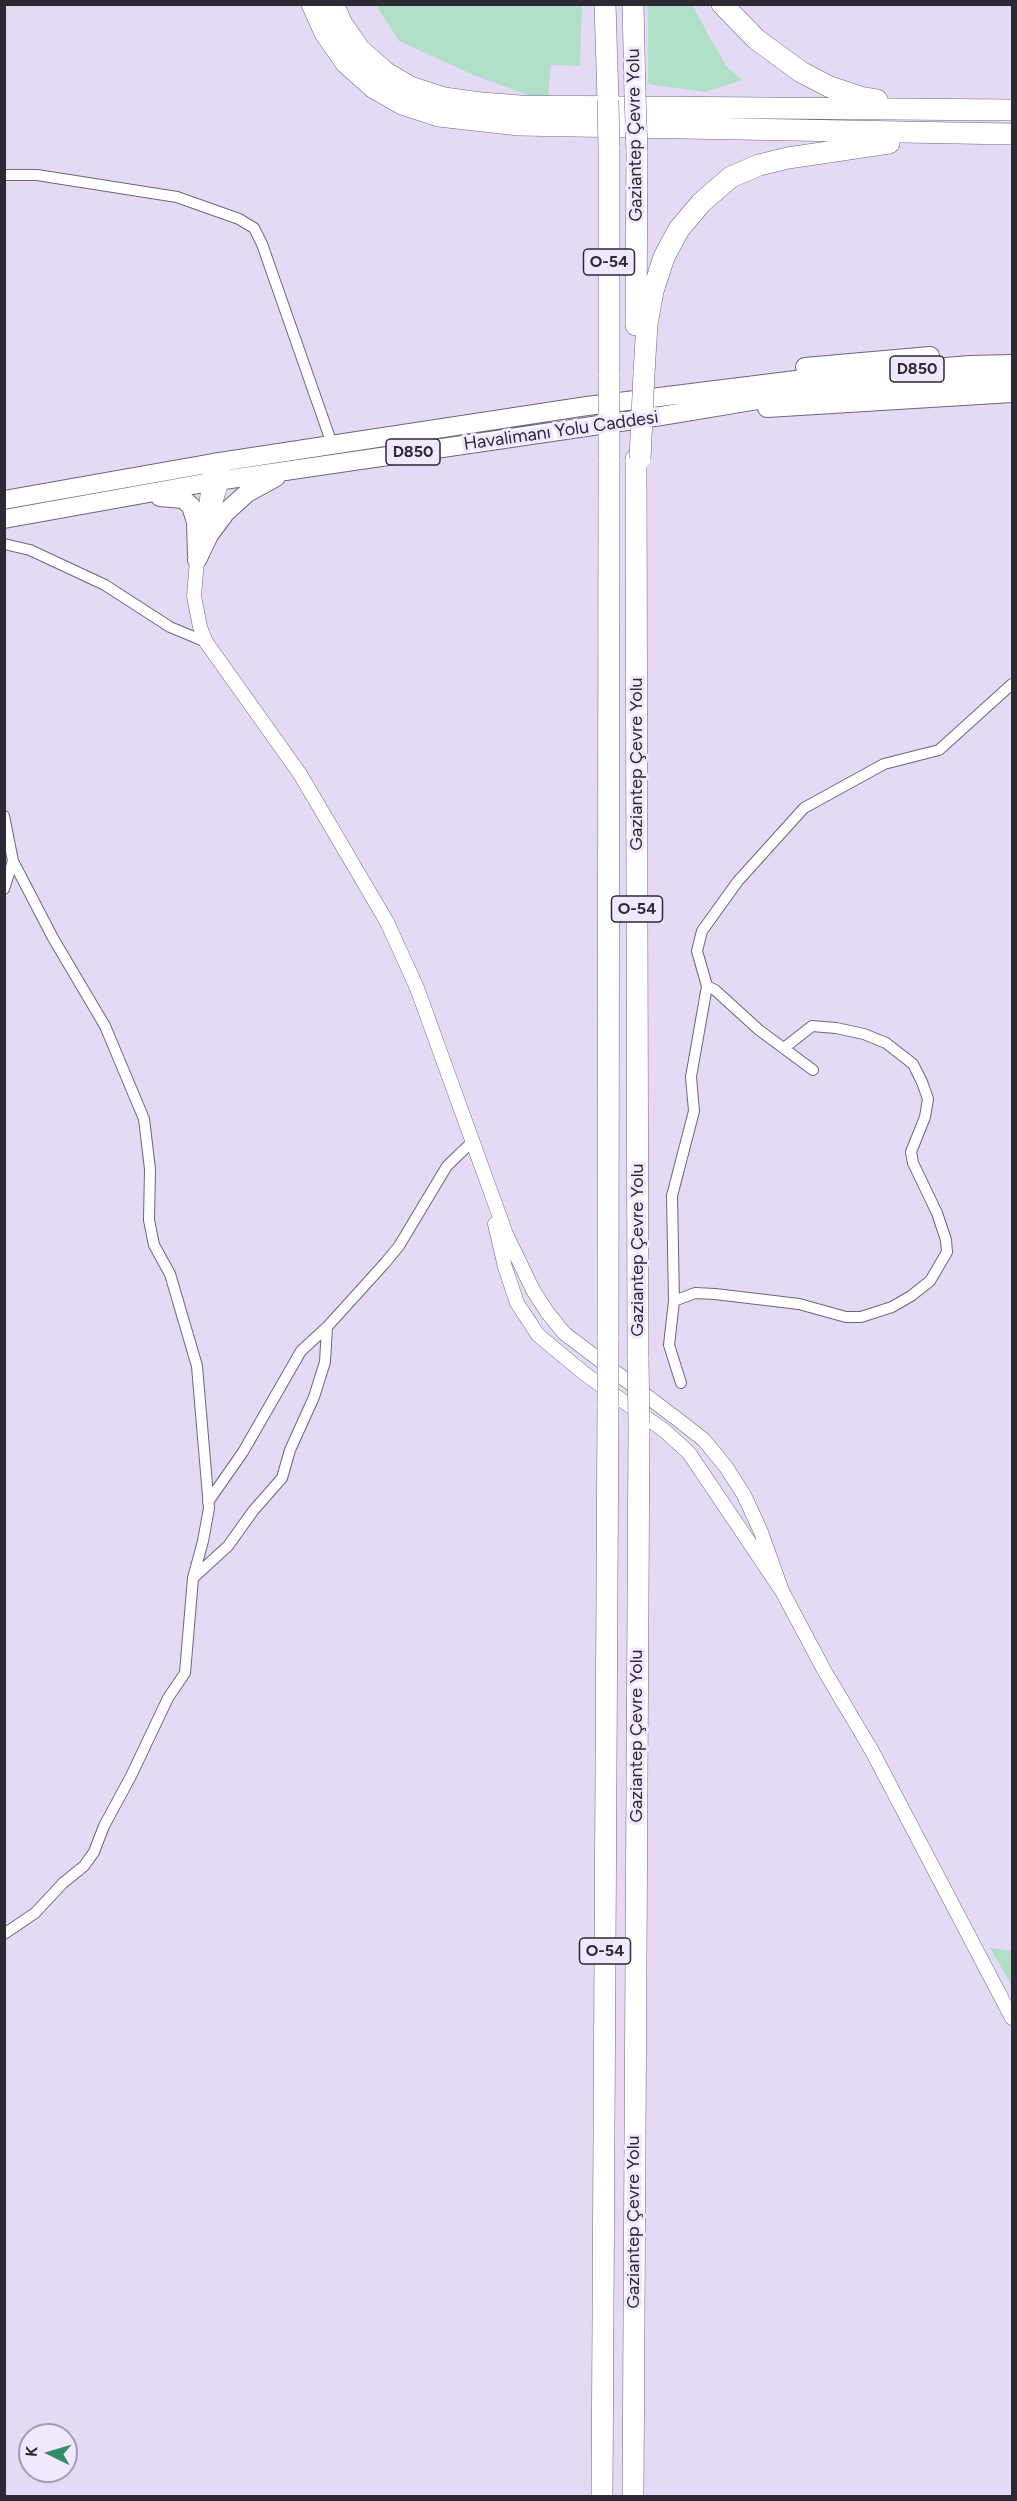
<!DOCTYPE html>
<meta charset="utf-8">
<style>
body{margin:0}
#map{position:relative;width:1017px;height:2501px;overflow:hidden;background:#e4daf5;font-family:Figtree,sans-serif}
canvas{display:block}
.frame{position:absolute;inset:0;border:6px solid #2c2933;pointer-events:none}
.north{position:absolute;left:18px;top:2423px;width:60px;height:60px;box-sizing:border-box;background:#f0e8fe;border:2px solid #a29cad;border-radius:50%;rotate:275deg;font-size:16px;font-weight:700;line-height:24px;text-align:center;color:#2c2933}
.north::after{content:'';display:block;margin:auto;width:21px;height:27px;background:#2e8e67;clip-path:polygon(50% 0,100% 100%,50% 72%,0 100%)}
</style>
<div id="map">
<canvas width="1017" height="2501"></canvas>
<div class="frame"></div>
<div class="north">K</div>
</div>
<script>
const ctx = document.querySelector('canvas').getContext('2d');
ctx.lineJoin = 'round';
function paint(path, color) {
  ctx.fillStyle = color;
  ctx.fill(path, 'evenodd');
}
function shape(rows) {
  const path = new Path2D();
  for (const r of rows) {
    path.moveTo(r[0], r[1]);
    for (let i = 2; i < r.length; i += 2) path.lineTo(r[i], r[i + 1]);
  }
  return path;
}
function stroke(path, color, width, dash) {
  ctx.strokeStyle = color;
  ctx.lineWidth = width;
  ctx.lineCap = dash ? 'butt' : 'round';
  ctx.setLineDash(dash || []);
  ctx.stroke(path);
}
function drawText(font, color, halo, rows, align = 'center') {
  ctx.font = font + ' Figtree,sans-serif';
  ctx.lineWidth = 6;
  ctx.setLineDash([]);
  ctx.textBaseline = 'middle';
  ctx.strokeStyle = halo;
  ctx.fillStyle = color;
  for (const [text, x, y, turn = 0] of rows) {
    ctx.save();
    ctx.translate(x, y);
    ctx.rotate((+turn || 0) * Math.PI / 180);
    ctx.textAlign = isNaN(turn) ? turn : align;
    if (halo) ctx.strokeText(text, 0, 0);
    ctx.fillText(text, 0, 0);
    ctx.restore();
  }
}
paint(shape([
 [376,5,582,5,580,66,551,65,548,97,530,96,474,75,399,41],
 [648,5,692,5,726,66,742,80,705,92,648,84],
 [990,1948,1012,1951,1012,1986]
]), '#afdfc7');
const minor = shape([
 [4,175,37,175,177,197,239,219,254,228,262,244,332,444],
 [4,544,30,550,105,585,170,627,206,642],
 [4,816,13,861,53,938,105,1026,144,1119,150,1169,149,1220,154,1245,170,1274,197,1366,209,1508,203,1541,193,1578,185,1673,168,1698,131,1776,104,1826,94,1852,84,1866,63,1883,35,1913,4,1934],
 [4,889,13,861],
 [707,986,715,990,759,1030,813,1070],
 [674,1301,695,1293,715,1294,799,1304,846,1317,861,1317,892,1307,911,1296,930,1281,947,1252,946,1240,937,1213,913,1163,911,1152,925,1117,928,1099,922,1082,913,1064,886,1043,864,1034,836,1028,812,1026,784,1048],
 [681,1383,669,1345,674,1301,672,1196,694,1111,691,1077,707,986,697,951,702,931,738,881,804,808,884,764,939,750,1012,684],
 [208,1502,243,1452,301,1351,327,1327,385,1263,399,1246,447,1166,472,1142],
 [193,1578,228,1546,253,1511,282,1478,290,1450,314,1397,325,1362,327,1327]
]);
const tertiary = shape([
 [211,474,197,560,194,596,200,627,206,642,300,774,387,922,417,988,506,1234,533,1290,547,1312,564,1333,681,1422,704,1440,726,1467,744,1495,761,1532,782,1591],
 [210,521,224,473],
 [495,1224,505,1267,517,1303,538,1335,585,1374,665,1431,689,1453,782,1591,824,1670,872,1751,1012,2018]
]);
const trunk = shape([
 [805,367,930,356],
 [767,408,1012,393],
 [160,497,183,499,191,506,196,522,197,555],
 [4,500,213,463,587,406,804,379,970,365,1012,364],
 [4,519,210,482,661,416,806,392,891,384,1012,378],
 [197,560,209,535,226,512,247,493,276,477]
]);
const motorway = shape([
 [312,4,325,33,346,63,374,88,402,104,439,116,519,125,1012,134],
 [333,4,342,24,360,50,385,72,410,87,444,98,481,103,520,106,1012,110],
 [605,4,608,100],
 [633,4,635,94],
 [722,4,756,39,801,72,830,87,860,97,877,100],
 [609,148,609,376],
 [636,325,637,152],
 [644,373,647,324,653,291,664,257,679,229,702,202,731,177,759,165,788,158,889,143],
 [636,459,638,1359],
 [608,1338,609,459],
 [602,2496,608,1406],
 [633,2496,639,1423]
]);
stroke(minor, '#6e657d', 12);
stroke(tertiary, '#6e657d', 15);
stroke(trunk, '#6e657d', 20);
stroke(motorway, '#6e657d', 22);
stroke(minor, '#fff', 10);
stroke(tertiary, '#fff', 14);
stroke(trunk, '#fff', 18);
stroke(motorway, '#fff', 21);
const motorwayBridge = shape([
 [635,94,637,152],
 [608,100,609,148],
 [609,459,609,376],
 [640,459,644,373],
 [638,1359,639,1423],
 [608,1406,608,1338]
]);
stroke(motorwayBridge, '#6e657d', 22, []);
stroke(motorwayBridge, '#fff', 21);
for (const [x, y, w] of [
 [609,262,51],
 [917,369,54],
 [413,452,54],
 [637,909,51],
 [605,1951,51]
]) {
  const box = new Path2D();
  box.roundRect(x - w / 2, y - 13, w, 26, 4.5);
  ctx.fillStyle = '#f0e8fe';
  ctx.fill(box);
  stroke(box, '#2c2933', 1.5);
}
drawText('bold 16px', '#2c2933', null, [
 ["O-54",609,262],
 ["D850",917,369],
 ["D850",413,452],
 ["O-54",637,909],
 ["O-54",605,1951]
]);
drawText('18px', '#2c2933', '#f0e8fe', [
 ["Gaziantep Çevre Yolu",635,135,-91],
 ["Havalimanı Yolu Caddesi",561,431,-8],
 ["Gaziantep Çevre Yolu",637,764,-90],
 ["Gaziantep Çevre Yolu",638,1250,-90],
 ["Gaziantep Çevre Yolu",637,1736,-90],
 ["Gaziantep Çevre Yolu",634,2222,-90]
]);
</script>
